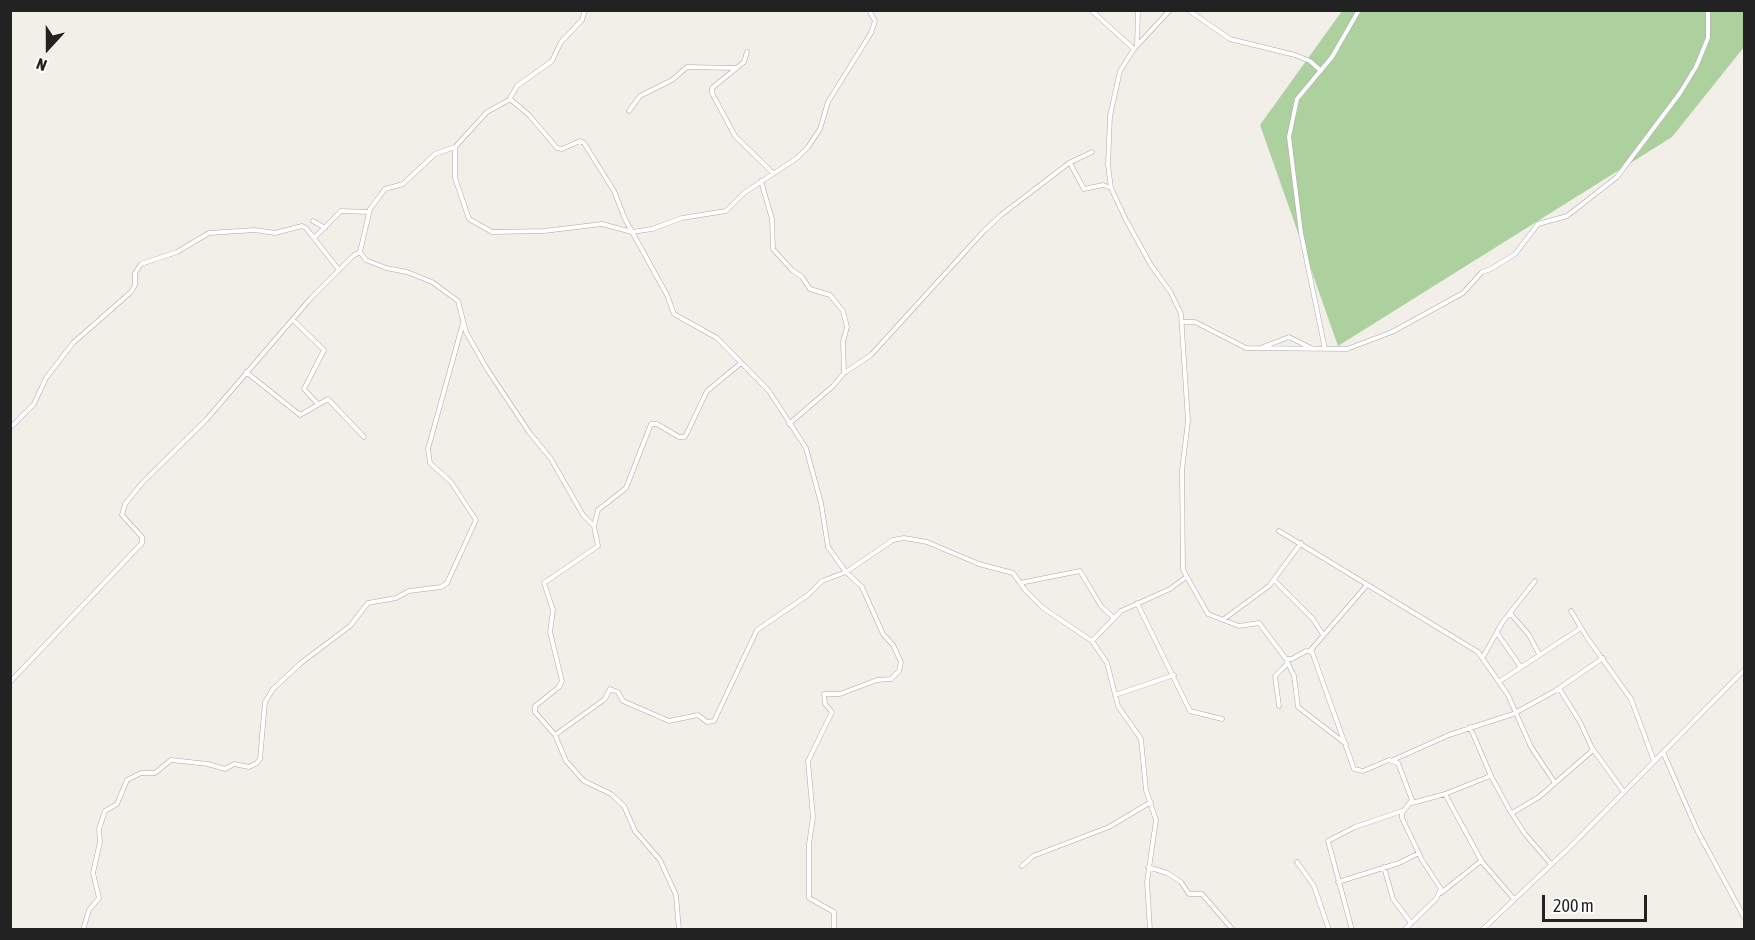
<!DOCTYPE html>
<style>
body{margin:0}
#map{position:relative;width:1755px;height:940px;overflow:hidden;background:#f2efe9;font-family:"Asap Condensed",sans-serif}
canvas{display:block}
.frame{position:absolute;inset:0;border:12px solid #222;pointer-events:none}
.north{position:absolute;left:18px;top:18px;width:60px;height:60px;-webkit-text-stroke:4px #fff;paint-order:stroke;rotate:201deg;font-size:16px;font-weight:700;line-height:24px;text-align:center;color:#222}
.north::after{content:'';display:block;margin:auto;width:21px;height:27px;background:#222;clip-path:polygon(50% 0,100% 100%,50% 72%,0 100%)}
.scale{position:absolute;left:1542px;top:895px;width:105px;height:27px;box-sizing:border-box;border:3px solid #222;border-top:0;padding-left:8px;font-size:18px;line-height:21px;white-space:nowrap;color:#222;-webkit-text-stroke:4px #fff;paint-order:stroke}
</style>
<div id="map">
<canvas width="1755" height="940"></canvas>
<div class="frame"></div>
<div class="north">N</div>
<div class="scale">200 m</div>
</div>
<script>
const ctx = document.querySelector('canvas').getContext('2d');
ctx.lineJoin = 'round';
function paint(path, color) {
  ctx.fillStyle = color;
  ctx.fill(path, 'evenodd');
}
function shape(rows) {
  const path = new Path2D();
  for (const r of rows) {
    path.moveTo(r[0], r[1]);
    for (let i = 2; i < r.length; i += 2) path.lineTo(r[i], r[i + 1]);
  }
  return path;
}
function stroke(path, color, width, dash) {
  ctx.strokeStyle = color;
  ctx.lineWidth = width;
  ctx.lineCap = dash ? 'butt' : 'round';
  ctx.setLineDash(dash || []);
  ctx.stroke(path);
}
paint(shape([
 [1342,11,1744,11,1744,47,1672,137,1338,346,1260,125]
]), '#add19e');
const street = shape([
 [1091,10,1134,49],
 [1170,10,1134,49,1120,71,1110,116,1108,165,1111,188,1126,220,1151,265,1171,293,1181,314,1188,421,1182,470,1183,570,1208,614,1239,626,1259,623,1286,659,1292,659,1306,651,1312,652,1354,769,1363,771,1389,760,1398,763,1412,800,1402,813,1402,818,1422,860,1441,889,1436,899,1404,930],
 [1188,10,1230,39,1295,55,1310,61,1321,71],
 [1137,46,1138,10],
 [747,52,744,62,712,88,712,93,735,136,773,173],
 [510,99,529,115,557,148,562,149,580,141,584,143,614,191,625,219,667,295,674,314,717,338,769,391,806,448,821,503,828,547,846,572,862,587,883,634,893,645,901,662,899,671,891,679,877,680,840,694,824,694,825,704,832,712,808,761,813,817,809,844,809,898,834,912,834,930],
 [629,111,640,96,672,80,687,67,737,68],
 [455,147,455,178,469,219,492,232,544,231,602,224,632,232,652,229,682,218,726,211,744,193,797,158,808,147,820,129,828,102,871,33,875,21,869,10],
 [1070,163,1084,189,1103,185,1111,188],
 [761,181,772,219,773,249,792,270,802,277,810,289,830,295,843,311,847,327,843,342,844,373],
 [313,221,325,228],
 [314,238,341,211,369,212],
 [360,252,366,260,386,268,407,272,432,282,458,301,466,332,487,369,529,432,551,459,583,515,594,526],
 [293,320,324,350,304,389,318,404],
 [1182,322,1195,322,1246,348,1347,349,1392,332,1463,293,1482,272,1491,269,1515,254,1538,224,1567,216,1617,177,1680,93,1696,67,1708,38,1708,10],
 [1263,347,1289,337,1313,349],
 [1325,349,1301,233,1289,137,1297,99,1332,57,1359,10],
 [246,372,300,415,328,399,364,437],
 [789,424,833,386,844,373,871,355,983,232,1001,215,1069,163,1092,152],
 [10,428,34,404,46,378,73,343,131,292,135,285,135,273,141,264,177,252,209,233,255,230,275,233,302,226,306,228,339,270],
 [1279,531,1478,652,1508,695,1531,747,1555,783],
 [1274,580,1313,619,1323,635],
 [1020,583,1080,571,1101,606,1113,617],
 [1137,603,1190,711,1222,719],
 [1571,611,1588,639,1631,699,1654,761],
 [1510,613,1529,635,1539,654],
 [1224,619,1269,586,1301,543],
 [1497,633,1520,666],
 [1092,641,1121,611,1170,589,1185,578],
 [1310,651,1367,585],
 [1483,657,1502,623,1535,581],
 [1286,659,1294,676,1298,707,1346,744],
 [1500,681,1581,628],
 [10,682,142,543,142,537,122,515,125,504,143,482,206,420,311,298,353,256,360,252,370,209,385,189,403,184,435,154,455,147,487,112,509,100,517,86,552,61,561,42,582,20,585,10],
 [1559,688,1580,722,1592,748,1624,792],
 [1115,695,1174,675],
 [1279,706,1275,676,1287,664],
 [1470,727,1491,776,1510,811,1525,834,1551,864],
 [555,735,605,699,610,689,618,692,623,701,669,721,698,715,707,722,714,721,757,630,808,595,822,581,846,572,893,540,904,538,927,542,979,564,1013,573,1025,590,1043,608,1092,641,1107,663,1118,706,1141,739,1146,790,1156,820,1147,882,1150,930],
 [1663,752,1697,830,1744,917],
 [1393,760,1449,735,1513,714,1555,691,1603,658],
 [1445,794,1482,862,1514,899],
 [1412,803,1445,794,1490,776],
 [1512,813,1539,797,1593,750],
 [1297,862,1314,886,1329,930],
 [1022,866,1033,856,1109,827,1151,802],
 [1148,867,1167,873,1181,882,1189,894,1202,894,1233,930],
 [1384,867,1393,899,1411,923],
 [1338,882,1399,863,1419,853],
 [1441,893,1481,861],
 [83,930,89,910,99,898,93,873,100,842,99,829,105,811,117,804,127,780,141,773,155,773,171,760,208,764,225,769,234,764,249,767,257,763,260,759,265,702,273,689,301,663,350,626,368,603,396,598,409,591,441,587,447,583,476,520,451,482,430,463,428,449,463,323],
 [679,930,676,895,660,860,635,831,624,806,611,794,584,781,566,761,555,735,535,712,535,706,559,687,562,681,550,632,553,610,544,583,598,546,594,526,598,510,626,488,651,424,657,424,679,437,685,437,707,391,741,363],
 [1352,930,1328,841,1355,827,1402,811],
 [1482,930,1570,847,1744,670]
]);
stroke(street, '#a9a9a9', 5);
stroke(street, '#fff', 4);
</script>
